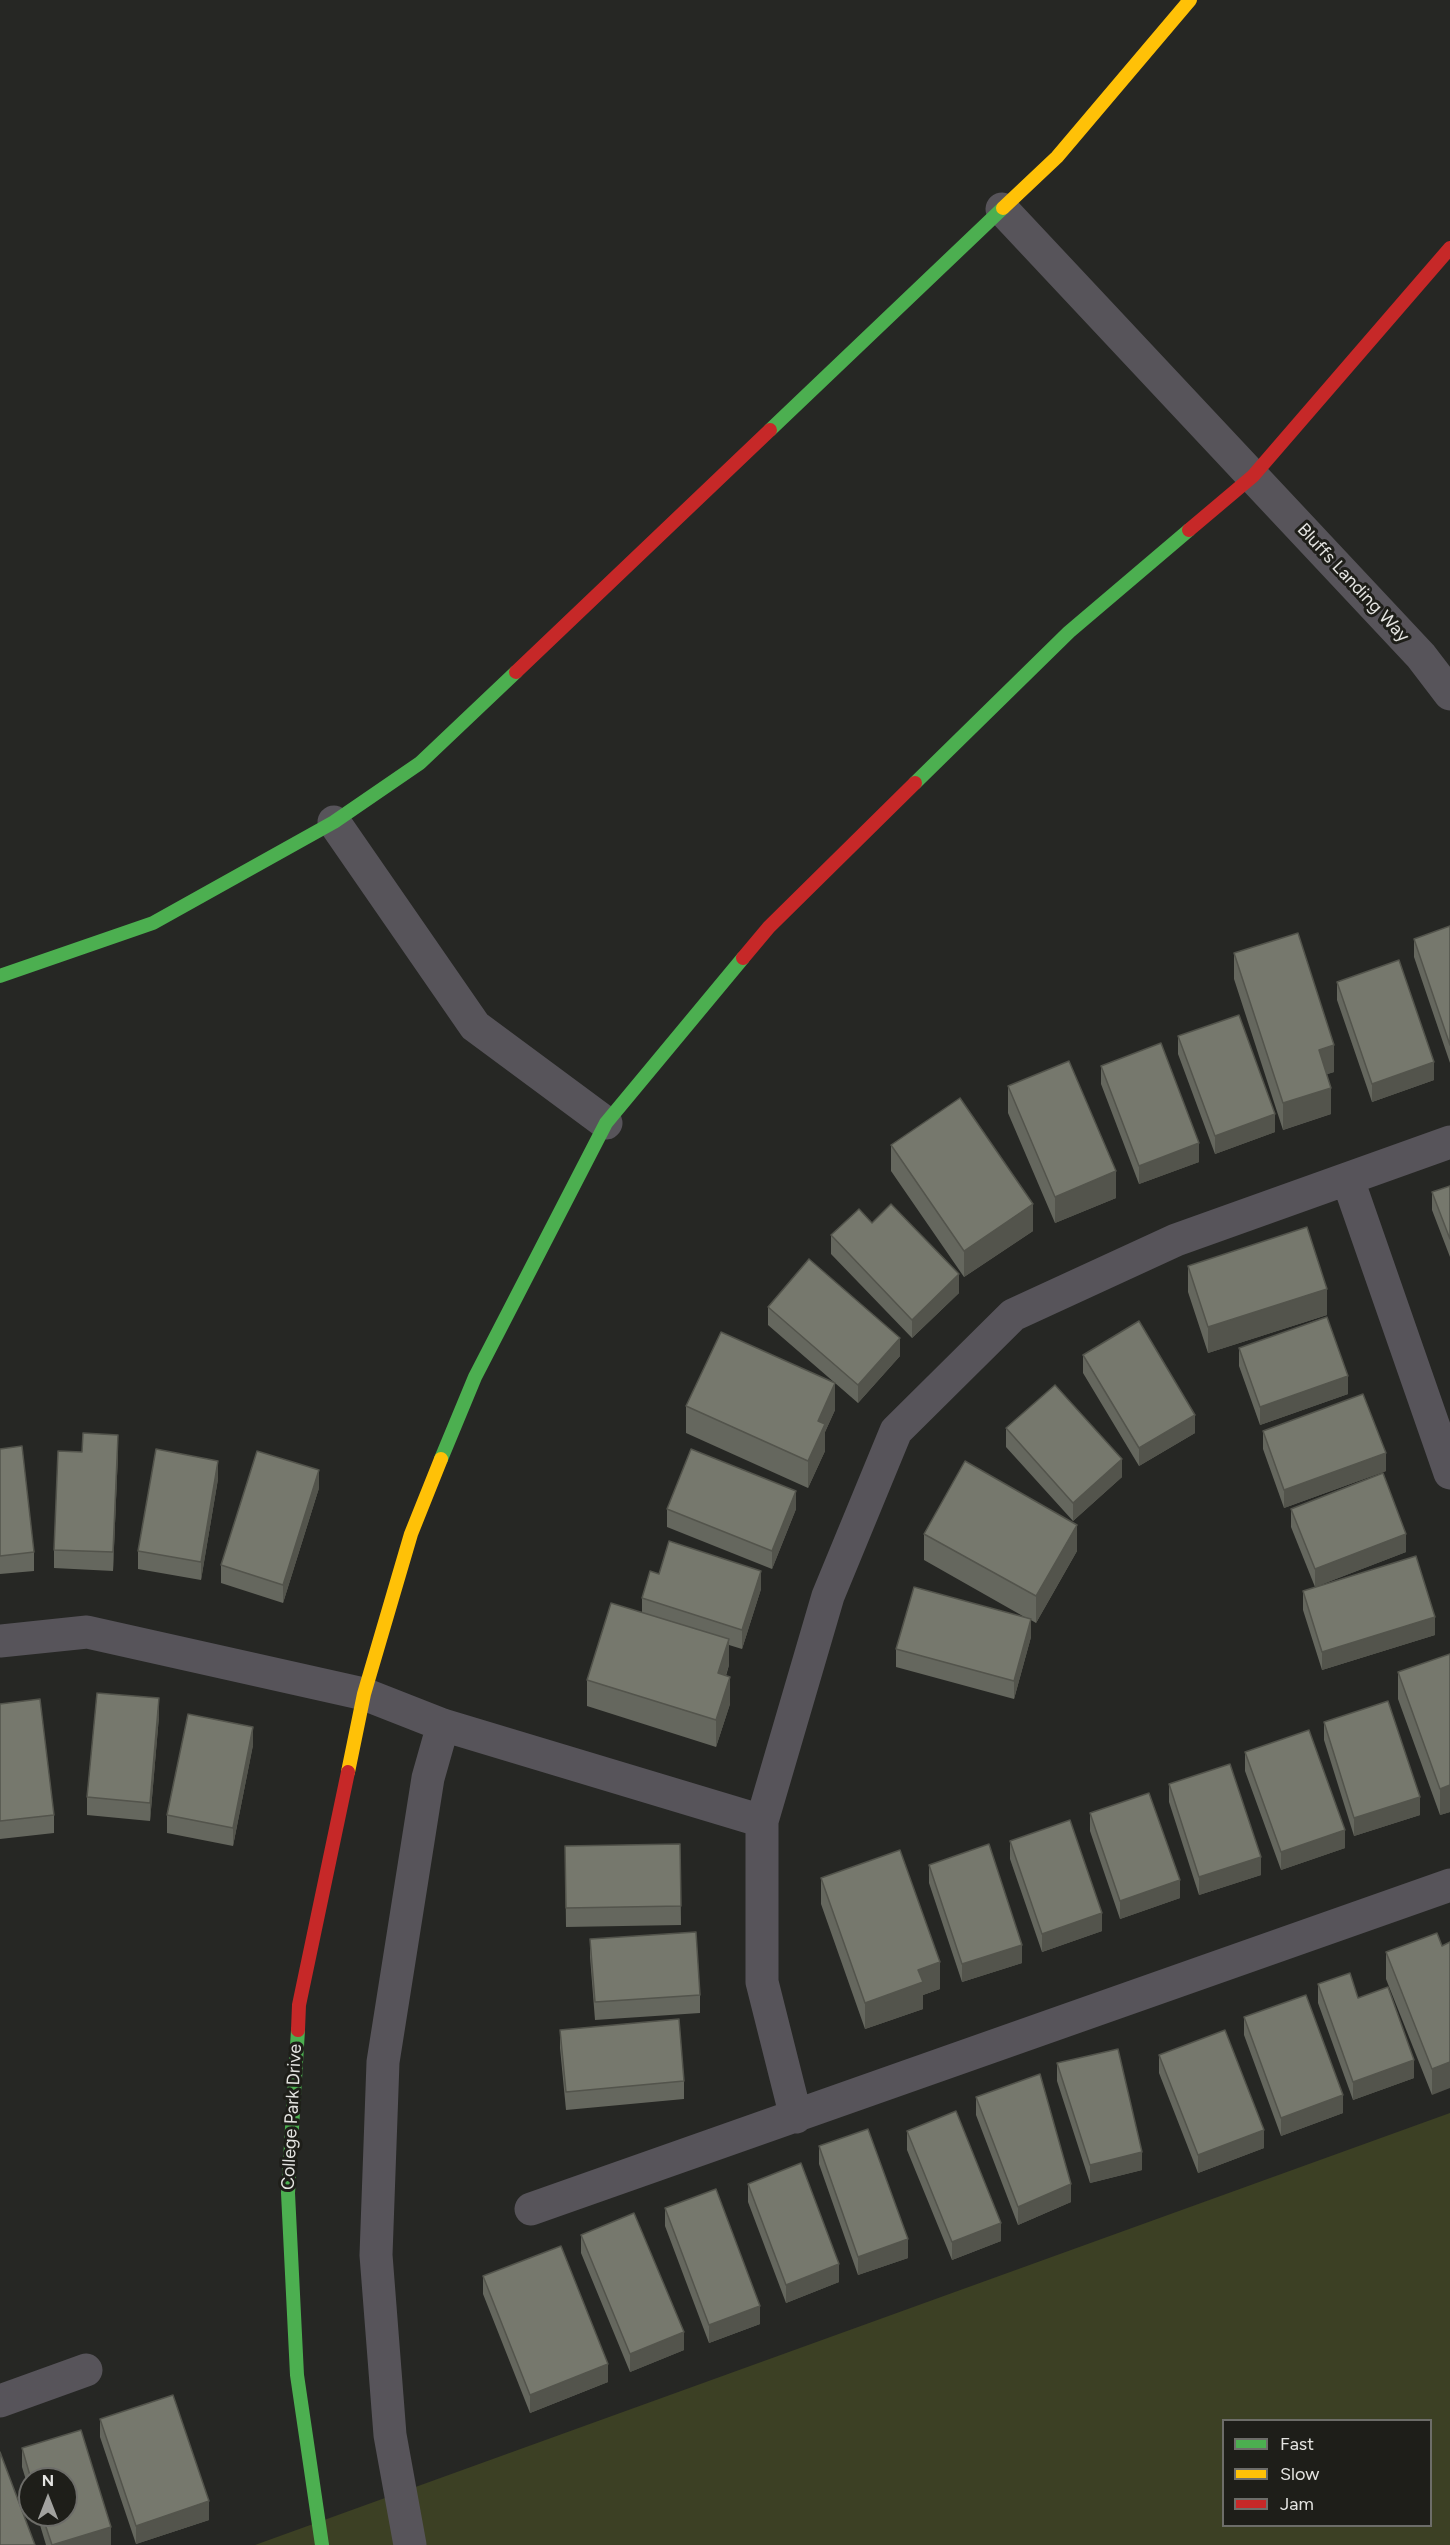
<!DOCTYPE html>
<style>
body{margin:0}
#map{position:relative;width:1450px;height:2545px;overflow:hidden;background:#262724;font-family:Figtree,sans-serif}
canvas{display:block}
.legend{position:absolute;left:1222px;top:2419px;width:210px;height:108px;box-sizing:border-box;background:#1e1e19;border:2px solid #6d6d69;margin:0;padding:8px 10px;list-style:none;font-size:18px;color:#e4e4e1}
.legend li{display:flex;align-items:center;gap:12px;height:30px}
.legend b{width:30px;border:2px solid #6d6d69}
.north{position:absolute;left:18px;top:2467px;width:60px;height:60px;box-sizing:border-box;background:#1e1e19;border:2px solid #6d6d69;border-radius:50%;rotate:0deg;font-size:16px;font-weight:700;line-height:24px;text-align:center;color:#e4e4e1}
.north::after{content:'';display:block;margin:auto;width:21px;height:27px;background:#a2a29f;clip-path:polygon(50% 0,100% 100%,50% 72%,0 100%)}
</style>
<div id="map">
<canvas width="1450" height="2545"></canvas>
<ul class="legend">
<li><b style="height:8px;background:#4caf50"></b>Fast</li>
<li><b style="height:8px;background:#ffc107"></b>Slow</li>
<li><b style="height:8px;background:#c62828"></b>Jam</li>
</ul>
<div class="north">N</div>
</div>
<script>
const ctx = document.querySelector('canvas').getContext('2d');
ctx.lineJoin = 'round';
function paint(path, color) {
  ctx.fillStyle = color;
  ctx.fill(path, 'evenodd');
}
function shape(rows) {
  const path = new Path2D();
  for (const r of rows) {
    path.moveTo(r[0], r[1]);
    for (let i = 2; i < r.length; i += 2) path.lineTo(r[i], r[i + 1]);
  }
  return path;
}
function stroke(path, color, width, dash) {
  ctx.strokeStyle = color;
  ctx.lineWidth = width;
  ctx.lineCap = dash ? 'butt' : 'round';
  ctx.setLineDash(dash || []);
  ctx.stroke(path);
}
function drawText(font, color, halo, rows, align = 'center') {
  ctx.font = font + ' Figtree,sans-serif';
  ctx.lineWidth = 6;
  ctx.setLineDash([]);
  ctx.textBaseline = 'middle';
  ctx.strokeStyle = halo;
  ctx.fillStyle = color;
  for (const [text, x, y, turn = 0] of rows) {
    ctx.save();
    ctx.translate(x, y);
    ctx.rotate((+turn || 0) * Math.PI / 180);
    ctx.textAlign = isNaN(turn) ? turn : align;
    if (halo) ctx.strokeText(text, 0, 0);
    ctx.fillText(text, 0, 0);
    ctx.restore();
  }
}
paint(shape([
 [1450,2113,1450,2545,255,2545],
 [1224,2420,1430,2420,1430,2526,1224,2526]
]), '#3c4024');
stroke(shape([
 [1002,209,1421,656,1450,694],
 [334,822,475,1026,606,1123],
 [1348,1180,1450,1473],
 [0,1641,87,1632,364,1694,443,1725,762,1821],
 [796,2117,762,1982,762,1821,828,1596,896,1431,1013,1315,1176,1240,1450,1142],
 [531,2209,1450,1885],
 [0,2401,86,2370],
 [410,2545,390,2435,376,2255,383,2062,428,1778,443,1725]
]), '#57545a', 33);
stroke(shape([
 [770,430,1003,208],
 [915,783,1069,632,1189,530],
 [0,976,153,923,334,822,420,763,516,672],
 [441,1459,475,1377,606,1123,743,958],
 [298,2030,288,2193,297,2375,322,2545]
]), '#4caf50', 14);
stroke(shape([
 [1003,208,1057,157,1190,0],
 [348,1772,364,1694,411,1534,441,1459]
]), '#ffc107', 14);
stroke(shape([
 [1189,530,1253,476,1450,248],
 [516,672,770,430],
 [743,958,769,927,915,783],
 [298,2030,299,2005,348,1772]
]), '#c62828', 14);
paint(shape([
 [1450,926,1450,1063,1414,957,1414,939],
 [1234,953,1334,1072,1327,1074,1331,1114,1283,1130,1234,979],
 [1337,982,1434,1080,1372,1102,1337,1000],
 [1178,1036,1275,1132,1215,1154,1178,1054],
 [1101,1066,1199,1162,1139,1184,1101,1084],
 [1008,1086,1116,1198,1055,1223,1008,1113],
 [891,1145,1033,1231,964,1277,891,1171],
 [1450,1186,1450,1257,1432,1210,1432,1192],
 [872,1223,959,1293,912,1338,831,1254,831,1235],
 [1188,1266,1327,1315,1208,1353,1188,1292],
 [768,1307,900,1356,858,1403,835,1383,835,1410,825,1432,825,1451,808,1488,686,1433,686,1406,835,1383,768,1325],
 [1239,1348,1348,1394,1260,1425,1239,1366],
 [1083,1355,1195,1433,1139,1466,1083,1373],
 [1006,1428,1122,1477,1073,1521,1006,1447],
 [1263,1431,1386,1471,1284,1508,1263,1449],
 [0,1449,34,1552,34,1571,0,1574],
 [118,1453,113,1571,54,1568,54,1550],
 [218,1479,201,1580,138,1569,138,1551],
 [319,1488,283,1603,221,1583,221,1565],
 [667,1509,796,1509,772,1569,667,1527],
 [1291,1509,1406,1552,1315,1587,1291,1527],
 [924,1534,1077,1551,1036,1623,1031,1620,1031,1637,1014,1699,896,1667,896,1649,1028,1619,924,1560],
 [659,1574,761,1589,742,1649,729,1645,729,1665,726,1676,730,1704,716,1747,587,1706,587,1680,642,1612,642,1598],
 [1303,1591,1435,1635,1322,1670,1303,1610],
 [1450,1654,1450,1812,1440,1815,1398,1699,1398,1672],
 [0,1704,54,1815,54,1833,0,1839],
 [159,1716,150,1821,87,1815,87,1797],
 [1324,1722,1420,1815,1354,1836,1324,1740],
 [253,1745,233,1846,167,1833,167,1815],
 [1245,1752,1345,1848,1281,1870,1245,1771],
 [1169,1784,1261,1875,1199,1895,1169,1802],
 [1090,1813,1180,1898,1120,1919,1090,1831],
 [1010,1841,1102,1931,1042,1952,1010,1859],
 [680,1844,681,1925,566,1927,565,1846],
 [929,1865,1022,1963,962,1982,929,1883],
 [821,1878,940,1989,923,1995,923,2009,865,2029,821,1904],
 [590,1939,700,1995,700,2013,595,2020,590,1957],
 [1442,1946,1432,2095,1386,1979,1386,1952],
 [1318,1984,1358,1998,1414,2078,1353,2100,1318,2003],
 [1244,2017,1343,2113,1281,2136,1244,2035],
 [560,2030,684,2081,684,2099,566,2110,560,2048],
 [1159,2055,1264,2148,1198,2173,1159,2073],
 [1057,2063,1142,2170,1090,2183,1057,2081],
 [976,2097,1071,2202,1018,2225,976,2115],
 [907,2131,1001,2241,952,2260,907,2150],
 [819,2146,908,2258,858,2275,819,2164],
 [748,2184,839,2282,786,2303,748,2202],
 [665,2208,760,2324,709,2343,665,2226],
 [581,2235,684,2350,630,2372,581,2253],
 [483,2276,608,2382,530,2413,483,2294],
 [100,2419,209,2520,136,2544,100,2437],
 [81,2430,111,2527,111,2545,46,2545,37,2515,66,2515,66,2479,30,2479,30,2493,22,2467,22,2448]
]), '#65675e');
paint(shape([
 [1334,1045,1334,1072,1319,1077,1319,1050],
 [1434,1062,1434,1080,1372,1102,1372,1084],
 [1331,1088,1331,1114,1283,1130,1283,1103],
 [1275,1114,1275,1132,1215,1154,1215,1136],
 [1199,1143,1199,1162,1139,1184,1139,1166],
 [1116,1171,1116,1198,1055,1223,1055,1197],
 [1033,1204,1033,1231,964,1277,964,1251],
 [959,1274,959,1293,912,1338,912,1320],
 [1327,1289,1327,1315,1208,1353,1208,1327],
 [900,1338,900,1356,858,1403,858,1385],
 [1348,1376,1348,1394,1260,1425,1260,1407],
 [835,1383,835,1410,825,1432,825,1451,808,1488,808,1461,818,1421],
 [1195,1415,1195,1433,1139,1466,1139,1448],
 [118,1435,118,1453,113,1571,113,1552],
 [1386,1453,1386,1471,1284,1508,1284,1490],
 [1122,1459,1122,1477,1073,1521,1073,1503],
 [218,1461,218,1479,201,1580,201,1562],
 [319,1470,319,1488,283,1603,283,1585],
 [796,1491,796,1509,772,1569,772,1551],
 [1077,1525,1077,1551,1036,1623,1036,1596],
 [1406,1534,1406,1552,1315,1587,1315,1569],
 [761,1571,761,1589,742,1649,742,1630],
 [1435,1617,1435,1635,1322,1670,1322,1652],
 [1031,1619,1031,1637,1014,1699,1014,1681],
 [729,1639,729,1665,718,1699,718,1673],
 [730,1677,730,1704,716,1747,716,1720],
 [159,1698,159,1716,150,1821,150,1803],
 [253,1727,253,1745,233,1846,233,1828],
 [1450,1785,1450,1812,1440,1815,1440,1789],
 [1420,1797,1420,1815,1354,1836,1354,1818],
 [1345,1830,1345,1848,1281,1870,1281,1852],
 [1261,1857,1261,1875,1199,1895,1199,1877],
 [1180,1880,1180,1898,1120,1919,1120,1901],
 [1102,1913,1102,1931,1042,1952,1042,1934],
 [1022,1945,1022,1963,962,1982,962,1964],
 [940,1962,940,1989,923,1995,923,2009,865,2029,865,2003,918,1970],
 [1414,2060,1414,2078,1353,2100,1353,2082],
 [1450,2062,1450,2088,1432,2095,1432,2069],
 [1343,2095,1343,2113,1281,2136,1281,2118],
 [1264,2130,1264,2148,1198,2173,1198,2155],
 [1142,2152,1142,2170,1090,2183,1090,2165],
 [1071,2184,1071,2202,1018,2225,1018,2207],
 [1001,2223,1001,2241,952,2260,952,2242],
 [908,2239,908,2258,858,2275,858,2257],
 [839,2264,839,2282,786,2303,786,2285],
 [760,2306,760,2324,709,2343,709,2325],
 [684,2332,684,2350,630,2372,630,2354],
 [608,2364,608,2382,530,2413,530,2395],
 [209,2501,209,2520,136,2544,136,2526],
 [111,2527,111,2545,53,2545]
]), '#53544c');
const building = shape([
 [1450,926,1450,1045,1414,939,1450,926],
 [1298,933,1334,1045,1319,1050,1331,1088,1283,1103,1234,953,1298,933],
 [1399,960,1434,1062,1372,1084,1337,982,1399,960],
 [1239,1015,1275,1114,1215,1136,1178,1036,1239,1015],
 [1161,1043,1199,1143,1139,1166,1101,1066,1161,1043],
 [1069,1061,1116,1171,1055,1197,1008,1086,1069,1061],
 [960,1098,1033,1204,964,1251,891,1145,960,1098],
 [1450,1186,1450,1239,1432,1192,1450,1186],
 [891,1204,959,1274,912,1320,831,1235,859,1209,872,1223,891,1204],
 [1307,1227,1327,1289,1208,1327,1188,1266,1307,1227],
 [809,1259,900,1338,858,1385,768,1307,809,1259],
 [1327,1317,1348,1376,1260,1407,1239,1348,1327,1317],
 [1139,1321,1195,1415,1139,1448,1083,1355,1139,1321],
 [721,1332,835,1383,818,1421,825,1424,808,1461,686,1406,721,1332],
 [1055,1385,1122,1459,1073,1503,1006,1428,1055,1385],
 [1363,1394,1386,1453,1284,1490,1263,1431,1363,1394],
 [83,1433,118,1435,113,1552,54,1550,58,1451,82,1452,83,1433],
 [22,1446,34,1552,0,1556,0,1449,22,1446],
 [156,1449,218,1461,201,1562,138,1551,156,1449],
 [691,1449,796,1491,772,1551,667,1509,691,1449],
 [257,1451,319,1470,283,1585,221,1565,257,1451],
 [965,1461,1077,1525,1036,1596,924,1534,965,1461],
 [1383,1473,1406,1534,1315,1569,1291,1509,1383,1473],
 [669,1541,761,1571,742,1630,642,1598,650,1571,659,1574,669,1541],
 [1416,1556,1435,1617,1322,1652,1303,1591,1416,1556],
 [914,1587,1031,1619,1014,1681,896,1649,914,1587],
 [611,1603,729,1639,718,1673,730,1677,716,1720,587,1680,611,1603],
 [1450,1654,1450,1785,1440,1789,1398,1672,1450,1654],
 [97,1693,159,1698,150,1803,87,1797,97,1693],
 [40,1699,54,1815,0,1821,0,1704,40,1699],
 [1388,1701,1420,1797,1354,1818,1324,1722,1388,1701],
 [188,1714,253,1727,233,1828,167,1815,188,1714],
 [1309,1730,1345,1830,1281,1852,1245,1752,1309,1730],
 [1230,1764,1261,1857,1199,1877,1169,1784,1230,1764],
 [1149,1793,1180,1880,1120,1901,1090,1813,1149,1793],
 [1070,1820,1102,1913,1042,1934,1010,1841,1070,1820],
 [680,1844,681,1906,566,1908,565,1846,680,1844],
 [989,1844,1022,1945,962,1964,929,1865,989,1844],
 [900,1850,940,1962,918,1970,923,1982,865,2003,821,1878,900,1850],
 [696,1932,700,1995,595,2002,590,1939,696,1932],
 [1437,1933,1442,1946,1450,1942,1450,2062,1432,2069,1386,1952,1437,1933],
 [1350,1973,1358,1998,1388,1987,1414,2060,1353,2082,1318,1984,1350,1973],
 [1306,1995,1343,2095,1281,2118,1244,2017,1306,1995],
 [679,2019,684,2081,566,2092,560,2030,679,2019],
 [1225,2030,1264,2130,1198,2155,1159,2055,1225,2030],
 [1118,2049,1142,2152,1090,2165,1057,2063,1118,2049],
 [1040,2074,1071,2184,1018,2207,976,2097,1040,2074],
 [956,2111,1001,2223,952,2242,907,2131,956,2111],
 [868,2129,908,2239,858,2257,819,2146,868,2129],
 [801,2163,839,2264,786,2285,748,2184,801,2163],
 [716,2189,760,2306,709,2325,665,2208,716,2189],
 [634,2213,684,2332,630,2354,581,2235,634,2213],
 [561,2246,608,2364,530,2395,483,2276,561,2246],
 [173,2395,209,2501,136,2526,100,2419,173,2395],
 [81,2430,111,2527,52,2545,42,2515,66,2515,66,2479,31,2479,22,2448,81,2430],
 [0,2452,35,2545,0,2545,0,2452]
]);
paint(building, '#76786d');
stroke(building, '#53544c', 1.5);
drawText('18px', '#e4e4e1', '#1e1e19', [
 ["Bluffs Landing Way",1353,583,47],
 ["College Park Drive",292,2117,-87]
]);
</script>
